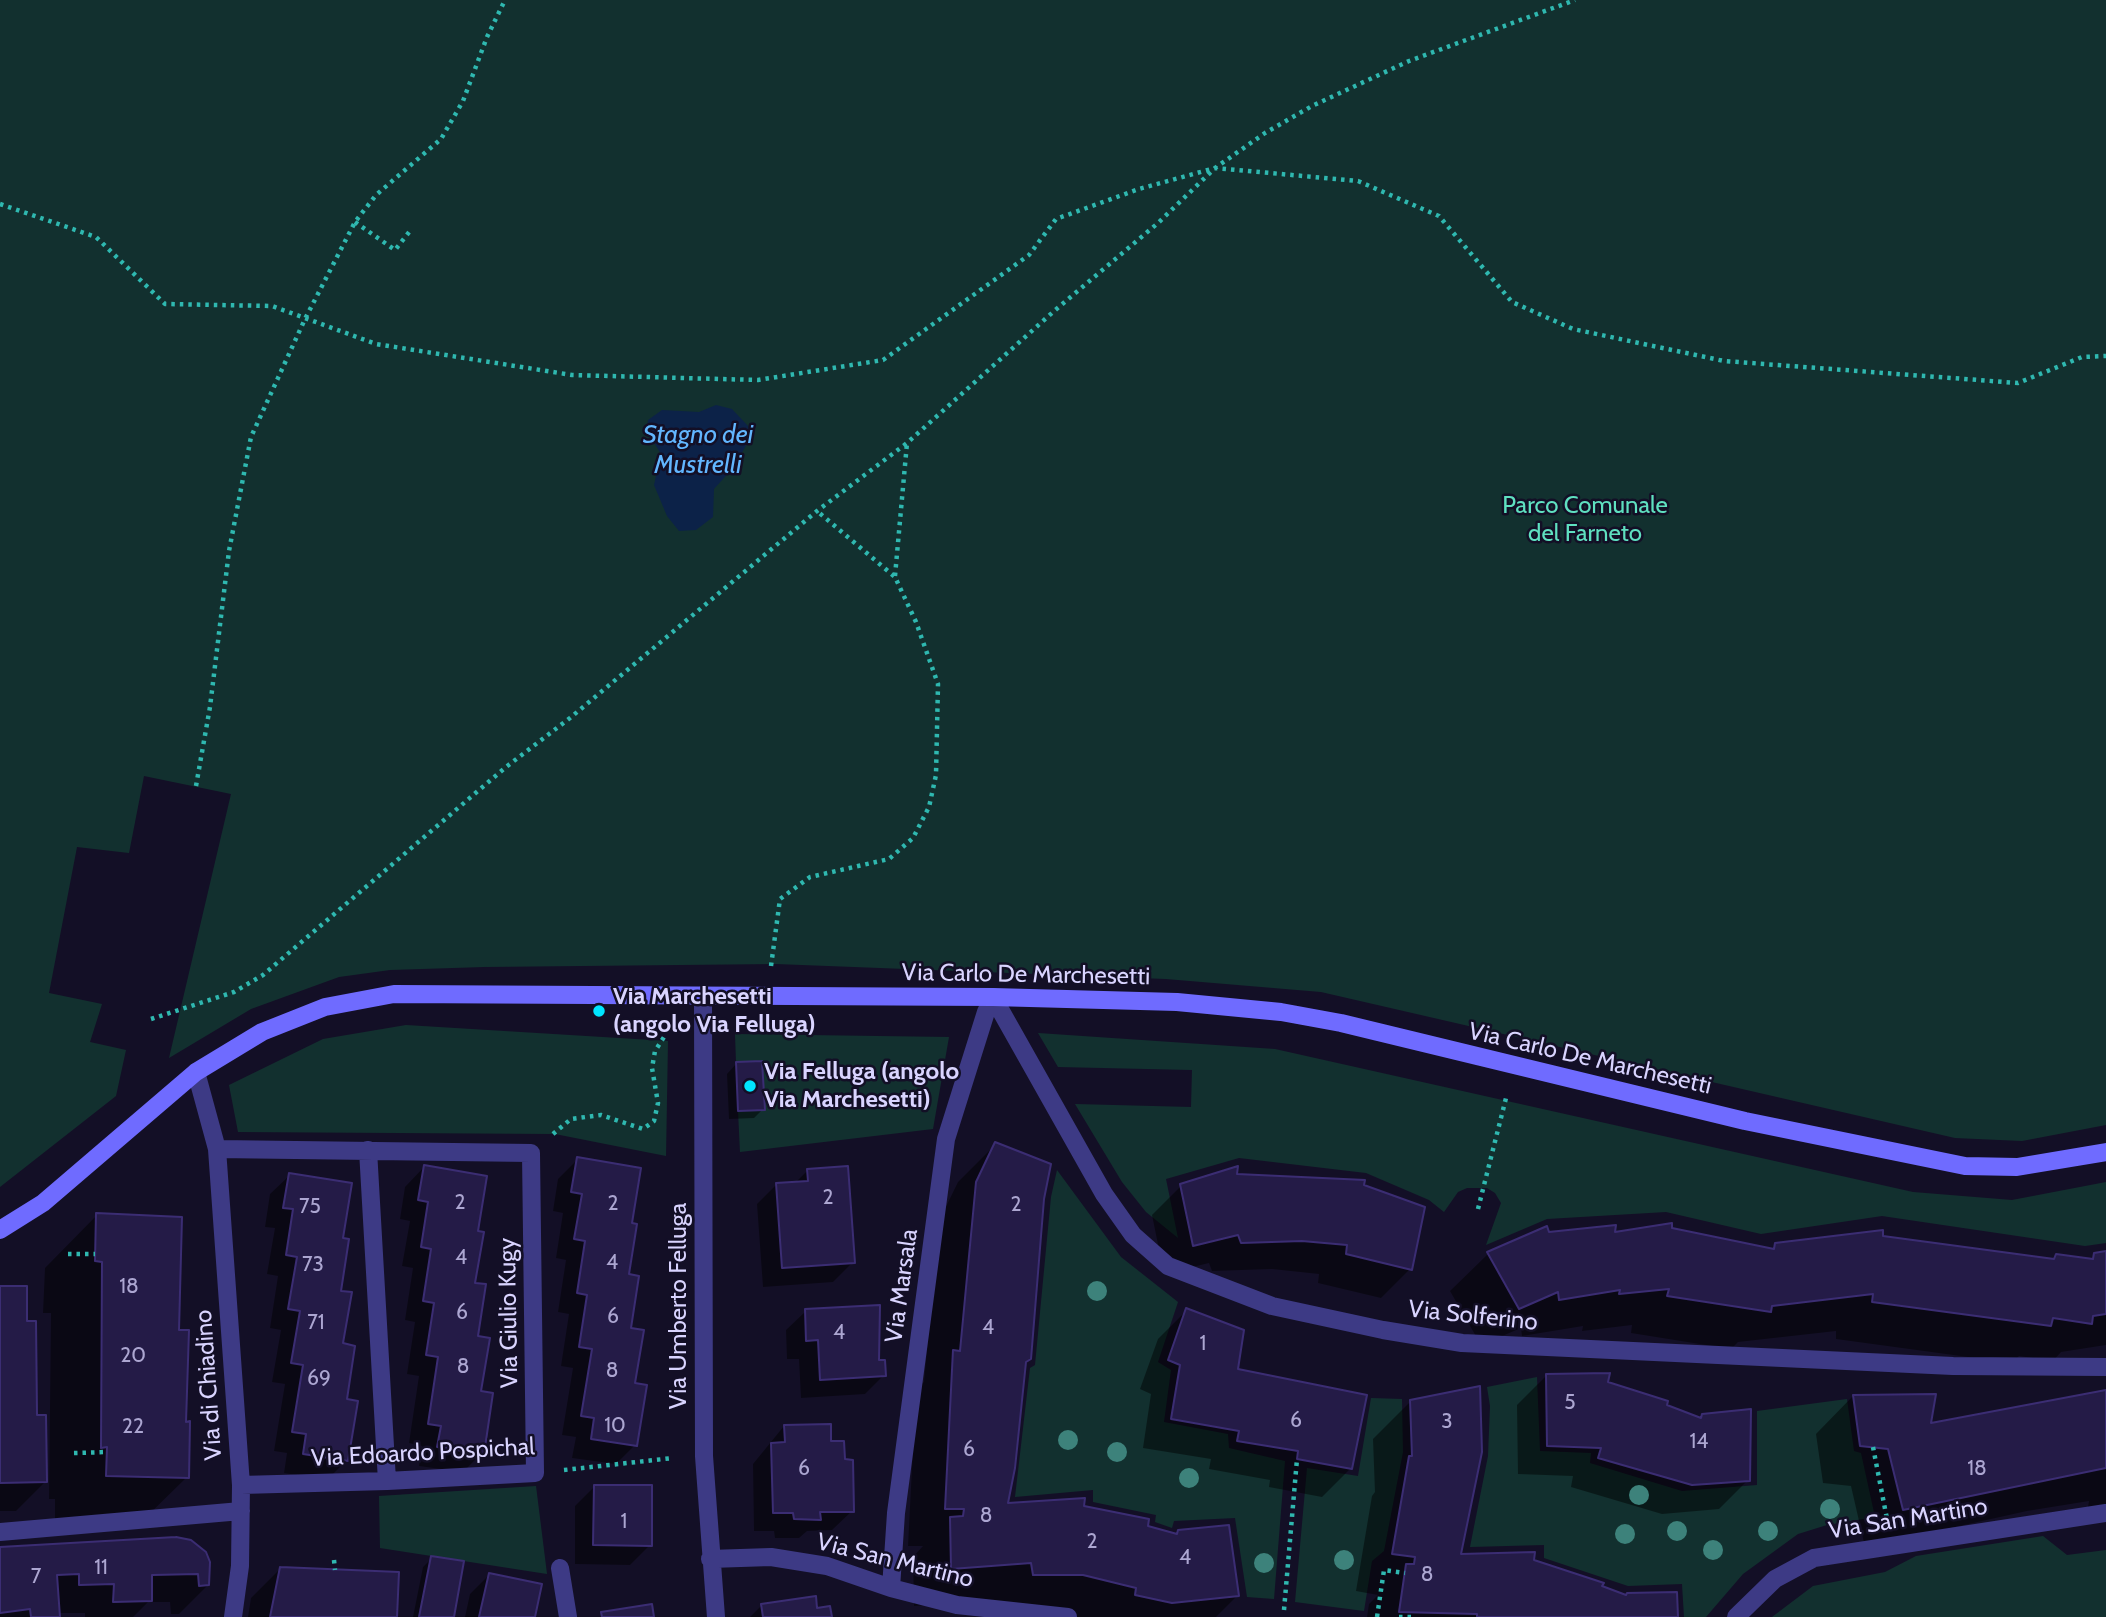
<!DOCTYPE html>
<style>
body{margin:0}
canvas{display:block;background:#130f26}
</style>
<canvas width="2106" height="1617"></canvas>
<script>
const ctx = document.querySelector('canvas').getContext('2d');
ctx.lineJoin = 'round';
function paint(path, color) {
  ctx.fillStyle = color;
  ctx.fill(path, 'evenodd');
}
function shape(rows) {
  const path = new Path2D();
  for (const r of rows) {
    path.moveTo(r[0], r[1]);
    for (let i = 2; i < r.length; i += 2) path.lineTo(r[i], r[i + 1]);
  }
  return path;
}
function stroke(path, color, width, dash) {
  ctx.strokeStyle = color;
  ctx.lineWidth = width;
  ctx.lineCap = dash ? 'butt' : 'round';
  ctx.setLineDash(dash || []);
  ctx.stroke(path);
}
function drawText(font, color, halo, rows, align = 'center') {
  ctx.font = font + ' Cabin,sans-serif';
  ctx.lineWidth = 5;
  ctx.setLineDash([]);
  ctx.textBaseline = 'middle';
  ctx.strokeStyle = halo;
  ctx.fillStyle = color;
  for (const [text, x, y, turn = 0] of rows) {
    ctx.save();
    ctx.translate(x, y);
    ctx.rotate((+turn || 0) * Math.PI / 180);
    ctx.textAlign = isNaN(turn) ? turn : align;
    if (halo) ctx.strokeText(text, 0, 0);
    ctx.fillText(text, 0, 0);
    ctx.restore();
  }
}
paint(shape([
 [0,0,2106,0,2106,1125,2022,1141,1955,1138,1321,992,1166,979,776,964,484,967,390,970,339,977,251,1009,169,1058,231,794,144,776,129,853,77,847,49,993,102,1004,90,1042,126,1050,116,1096,0,1187],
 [406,1025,668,1041,666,1156,555,1134,238,1132,229,1085,323,1039],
 [1038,1033,1275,1049,1913,1192,2012,1200,2106,1182,2106,1243,2085,1246,1882,1216,1761,1234,1666,1212,1547,1219,1486,1245,1501,1203,1495,1193,1487,1188,1467,1188,1458,1192,1444,1212,1429,1200,1366,1173,1239,1158,1166,1179,1178,1238,1146,1212,1122,1182,1075,1104,1191,1107,1192,1070,1058,1067],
 [735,1034,949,1037,933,1129,740,1152,738,1111,765,1109,762,1061,736,1062],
 [1057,1170,1121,1257,1178,1302,1158,1362,1171,1370,1164,1422,1228,1434,1229,1448,1285,1461,1274,1599,1247,1597,1235,1518,1174,1521,1172,1528,1155,1522,1156,1515,1093,1502,1093,1490,1015,1497,1030,1368,1035,1365,1051,1197],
 [1537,1377,1540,1451,1591,1453,1590,1463,1682,1491,1757,1485,1757,1411,1847,1399,1854,1451,1861,1453,1875,1517,1827,1525,1798,1534,1743,1574,1706,1617,1684,1617,1682,1584,1628,1586,1544,1558,1544,1545,1470,1547,1488,1456,1490,1406,1487,1387],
 [1371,1398,1402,1399,1403,1452,1384,1551,1372,1561,1364,1611,1295,1602,1307,1468,1358,1476],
 [536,1486,547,1574,380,1548,379,1496],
 [2043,1536,2067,1555,2106,1550,2106,1617,1772,1617,1813,1586,1885,1572,1916,1556]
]), '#12302f');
paint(shape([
 [716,405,732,409,748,426,747,444,733,468,714,489,713,517,696,530,679,531,667,516,654,485,661,454,647,431,648,420,662,410,699,412]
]), '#0c2248');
paint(shape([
 [736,1064,763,1109,754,1118,729,1119,727,1074],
 [996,1144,1042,1199,1005,1505,1082,1507,1175,1536,1179,1532,1237,1596,1216,1617,1065,1617,993,1600,914,1606,913,1557,923,1546,908,1546,916,1389,924,1382,939,1221,958,1182],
 [578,1159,630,1224,627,1276,635,1445,616,1464,572,1458,576,1437,562,1435,573,1368,561,1366,569,1314,558,1312,566,1260,556,1258,563,1213,553,1211,558,1179],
 [424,1167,476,1232,473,1284,482,1453,463,1472,419,1466,422,1446,409,1443,419,1376,407,1374,415,1322,405,1320,413,1268,402,1266,410,1221,400,1219,405,1187],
 [807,1171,853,1262,833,1282,763,1287,757,1204,776,1185,794,1184],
 [290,1175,341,1240,339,1292,347,1460,327,1480,284,1473,287,1453,274,1451,285,1384,272,1382,281,1330,270,1328,278,1276,267,1274,275,1228,265,1227,270,1194],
 [1235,1175,1362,1186,1410,1269,1381,1298,1318,1283,1319,1274,1272,1269,1212,1271,1209,1263,1164,1274,1152,1215,1181,1186],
 [97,1215,178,1332,187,1477,134,1529,55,1528,55,1499,49,1499,51,1313,43,1313,45,1268],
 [1546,1229,1548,1234,1670,1229,1771,1250,1776,1245,1881,1237,2051,1261,2056,1256,2089,1260,2095,1255,2106,1253,2106,1345,2061,1352,2053,1361,2019,1356,2012,1363,1836,1339,1836,1331,1738,1342,1731,1349,1631,1333,1632,1325,1582,1331,1583,1326,1522,1336,1521,1328,1481,1345,1450,1291,1488,1254],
 [0,1288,26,1323,45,1482,16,1511,0,1511],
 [1187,1310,1236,1370,1351,1468,1322,1497,1269,1487,1270,1480,1209,1469,1211,1459,1143,1448,1151,1394,1140,1389,1158,1339],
 [806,1311,878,1362,884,1375,865,1394,801,1398,799,1359,787,1359,786,1330],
 [1546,1376,1606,1383,1699,1419,1703,1416,1748,1480,1719,1509,1662,1514,1571,1487,1573,1476,1518,1474,1517,1405],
 [2106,1391,2106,1508,2088,1507,2089,1501,2027,1511,1865,1547,1851,1486,1823,1483,1816,1434,1853,1396,1929,1425],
 [1411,1401,1459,1556,1532,1561,1676,1617,1367,1617,1369,1604,1378,1595,1356,1591,1372,1496,1375,1492,1373,1439],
 [784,1426,852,1511,832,1530,807,1531,799,1538,775,1538,774,1531,754,1531,753,1464],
 [595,1486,650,1545,630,1565,575,1564,575,1506],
 [170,1538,208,1585,179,1614,171,1614,170,1602,148,1602,133,1617,85,1617,85,1613,58,1613,58,1617,0,1617,0,1549],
 [432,1558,452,1617,413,1617,423,1567],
 [280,1569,395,1617,248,1617,251,1598],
 [489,1575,533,1617,465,1617,470,1594],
 [762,1605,816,1610,830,1617,750,1617]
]), '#0007');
const building = shape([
 [762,1061,765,1110,738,1111,736,1062,762,1061],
 [995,1142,1051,1164,1044,1199,1031,1359,1026,1362,1015,1468,1008,1503,1085,1498,1084,1506,1149,1519,1148,1526,1177,1534,1178,1530,1229,1525,1239,1596,1172,1603,1135,1595,1136,1588,1083,1575,1033,1575,1031,1563,951,1569,950,1517,963,1516,964,1509,945,1509,953,1350,960,1351,976,1182,995,1142],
 [577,1157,641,1168,632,1223,637,1224,629,1274,639,1276,631,1328,644,1330,635,1383,647,1385,637,1446,591,1439,594,1418,581,1416,592,1349,579,1347,587,1295,577,1293,585,1241,574,1239,582,1194,571,1192,577,1157],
 [424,1165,487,1176,478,1231,484,1232,475,1283,486,1284,478,1336,490,1338,481,1391,493,1393,484,1454,437,1447,441,1426,428,1424,438,1357,426,1355,434,1303,423,1301,431,1249,421,1247,428,1202,418,1200,424,1165],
 [848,1166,855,1263,782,1268,776,1183,808,1181,807,1169,848,1166],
 [1238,1166,1237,1174,1365,1180,1364,1185,1425,1207,1412,1270,1346,1254,1347,1245,1302,1241,1241,1243,1238,1235,1193,1246,1180,1184,1238,1166],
 [289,1173,352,1183,343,1238,349,1239,341,1291,352,1292,343,1343,355,1346,347,1399,358,1401,348,1461,303,1454,306,1434,292,1432,303,1365,291,1363,300,1311,288,1309,297,1257,286,1255,293,1209,283,1208,289,1173],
 [96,1213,182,1217,179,1330,189,1330,186,1422,190,1421,189,1478,106,1476,107,1447,101,1448,102,1262,95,1261,96,1213],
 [1672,1223,1672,1228,1774,1249,1775,1243,1883,1230,1883,1236,2054,1259,2056,1254,2093,1259,2094,1253,2106,1251,2106,1314,2093,1316,2092,1324,2053,1318,2051,1326,1872,1302,1873,1294,1772,1306,1771,1312,1667,1296,1669,1289,1619,1294,1620,1290,1559,1300,1558,1292,1519,1309,1487,1252,1547,1226,1549,1232,1616,1225,1615,1232,1672,1223],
 [0,1286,27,1286,27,1321,36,1321,37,1415,46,1415,47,1482,0,1483,0,1286],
 [880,1305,879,1360,885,1360,886,1376,820,1380,818,1340,806,1341,805,1309,880,1305],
 [1186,1308,1244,1330,1238,1369,1367,1395,1352,1469,1297,1459,1298,1451,1237,1441,1239,1431,1171,1419,1180,1365,1168,1360,1186,1308],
 [1610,1373,1608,1382,1668,1401,1667,1405,1701,1418,1702,1414,1751,1409,1750,1481,1692,1485,1598,1458,1601,1448,1547,1446,1546,1374,1610,1373],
 [1480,1386,1482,1452,1461,1554,1535,1552,1534,1560,1604,1583,1602,1586,1626,1595,1627,1593,1677,1592,1678,1617,1477,1617,1477,1614,1399,1612,1406,1564,1414,1564,1415,1557,1392,1554,1409,1456,1412,1456,1410,1400,1480,1386],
 [2106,1390,2106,1468,1903,1510,1888,1449,1860,1446,1853,1395,1936,1394,1931,1423,2106,1390],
 [831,1424,831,1441,844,1441,845,1459,853,1460,854,1512,820,1512,821,1520,794,1519,793,1513,773,1513,771,1443,785,1442,784,1425,831,1424],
 [594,1485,652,1485,652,1546,593,1545,594,1485],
 [176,1537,191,1540,206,1552,210,1562,209,1585,199,1586,198,1574,152,1575,152,1601,113,1602,114,1584,79,1585,79,1574,57,1575,60,1617,31,1617,30,1609,0,1613,0,1547,176,1537],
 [431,1556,464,1561,454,1617,419,1617,431,1556],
 [280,1567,399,1572,397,1617,270,1617,280,1567],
 [489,1573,542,1584,535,1617,479,1617,489,1573],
 [816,1596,817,1608,830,1606,832,1617,763,1617,761,1604,816,1596],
 [652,1604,654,1617,602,1617,601,1612,652,1604]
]);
paint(building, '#241b47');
stroke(building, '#3b2d73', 2);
stroke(shape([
 [0,204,96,237,165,304,272,306,376,344,572,375,758,380,883,360,1029,255,1056,219,1139,189,1215,168,1358,181,1439,216,1512,302,1573,329,1724,361,2018,383,2082,357,2106,356],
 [355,222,395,250,410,231],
 [895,576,907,443],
 [196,786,210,707,229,551,251,437,305,319,355,222,376,195,441,139,463,101,487,37,505,0],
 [771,966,780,899,810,877,889,859,913,838,929,807,936,775,938,684,916,622,895,577,817,511],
 [151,1019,234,992,263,975,506,767,570,718,817,511,907,443,1053,312,1158,223,1215,168,1265,133,1312,106,1409,61,1575,0],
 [553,1134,571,1119,601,1115,643,1129,654,1121,658,1103,652,1068,655,1051,666,1034],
 [1478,1209,1507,1094],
 [68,1254,95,1254],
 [1873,1447,1887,1519],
 [74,1453,107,1452],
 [564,1470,673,1458],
 [334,1560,335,1570],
 [1284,1610,1297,1459],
 [1377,1617,1384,1570,1405,1573],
 [1399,1617,1414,1617]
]), '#2fb8b0', 4.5, [3.5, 5]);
stroke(shape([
 [703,995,704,1456,716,1617],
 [993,997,1104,1194,1133,1235,1168,1266,1272,1306,1383,1330,1462,1343,1953,1366,2106,1367],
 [196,1072,217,1149,241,1485,240,1566,233,1617],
 [217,1149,531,1153,535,1473,387,1481,241,1485],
 [368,1150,387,1481],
 [0,1532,241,1511],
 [710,1559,771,1557,827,1566,891,1588,957,1605,1068,1617],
 [560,1568,568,1617],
 [891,1588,896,1513,946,1139,986,1012,993,997],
 [1736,1617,1775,1579,1814,1558,2106,1513]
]), '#3d3a85', 18);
stroke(shape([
 [0,1230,43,1203,196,1072,262,1032,325,1007,394,994,993,997,1177,1002,1281,1012,1341,1023,1745,1121,1965,1166,2017,1167,2106,1152]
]), '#6f6bff', 18);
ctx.fillStyle = '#3d827b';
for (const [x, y] of [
 [1097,1291],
 [1068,1440],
 [1117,1452],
 [1189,1478],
 [1639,1495],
 [1830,1509],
 [1677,1531],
 [1768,1531],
 [1625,1534],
 [1713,1550],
 [1344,1560],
 [1264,1563]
]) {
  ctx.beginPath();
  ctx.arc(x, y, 10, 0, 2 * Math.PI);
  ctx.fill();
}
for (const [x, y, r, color] of [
 [599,1011,7,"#00e5ff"],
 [750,1086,7,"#00e5ff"]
]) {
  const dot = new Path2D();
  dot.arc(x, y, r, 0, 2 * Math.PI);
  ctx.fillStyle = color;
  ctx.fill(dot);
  stroke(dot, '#130f26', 2.5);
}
drawText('21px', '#aca6d1', null, [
 ["2",828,1198],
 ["2",460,1203],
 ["2",613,1204],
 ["2",1016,1205],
 ["75",310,1207],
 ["4",461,1258],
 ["4",612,1263],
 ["73",313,1265],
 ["18",129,1287],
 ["6",462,1313],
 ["6",613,1317],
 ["71",316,1323],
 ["4",988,1328],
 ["4",839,1333],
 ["1",1203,1344],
 ["20",133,1356],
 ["8",463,1367],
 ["8",612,1371],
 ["69",319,1379],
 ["5",1570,1403],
 ["6",1296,1421],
 ["3",1447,1422],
 ["10",615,1426],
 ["22",133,1427],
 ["14",1699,1442],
 ["6",969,1450],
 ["6",804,1469],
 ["18",1977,1469],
 ["8",986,1516],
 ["1",624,1522],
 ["2",1092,1542],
 ["4",1185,1558],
 ["11",101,1568],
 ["8",1427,1575],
 ["7",36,1577]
]);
drawText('24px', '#5fe0c0', '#130f26', [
 ["Parco Comunale",1585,506],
 ["del Farneto",1585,534]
]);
drawText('24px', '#d9d4ff', '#130f26', [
 ["Via Carlo De Marchesetti",1026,975,1],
 ["Via Carlo De Marchesetti",1590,1059,13],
 ["Via Marsala",902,1286,-82],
 ["Via Umberto Felluga",679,1306,-90],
 ["Via Giulio Kugy",509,1313,-91],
 ["Via Solferino",1473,1316,6],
 ["Via di Chiadino",209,1385,-94],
 ["Via Edoardo Pospichal",423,1453,-3],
 ["Via San Martino",1908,1519,-9],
 ["Via San Martino",895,1561,14]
]);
drawText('bold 24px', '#d9d4ff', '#130f26', [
 ["Via Marchesetti",613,997],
 ["(angolo Via Felluga)",613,1025],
 ["Via Felluga (angolo",764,1072],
 ["Via Marchesetti)",764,1100]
], 'left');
drawText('italic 26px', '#62b6ff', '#130f26', [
 ["Stagno dei",698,435],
 ["Mustrelli",698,465]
]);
</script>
